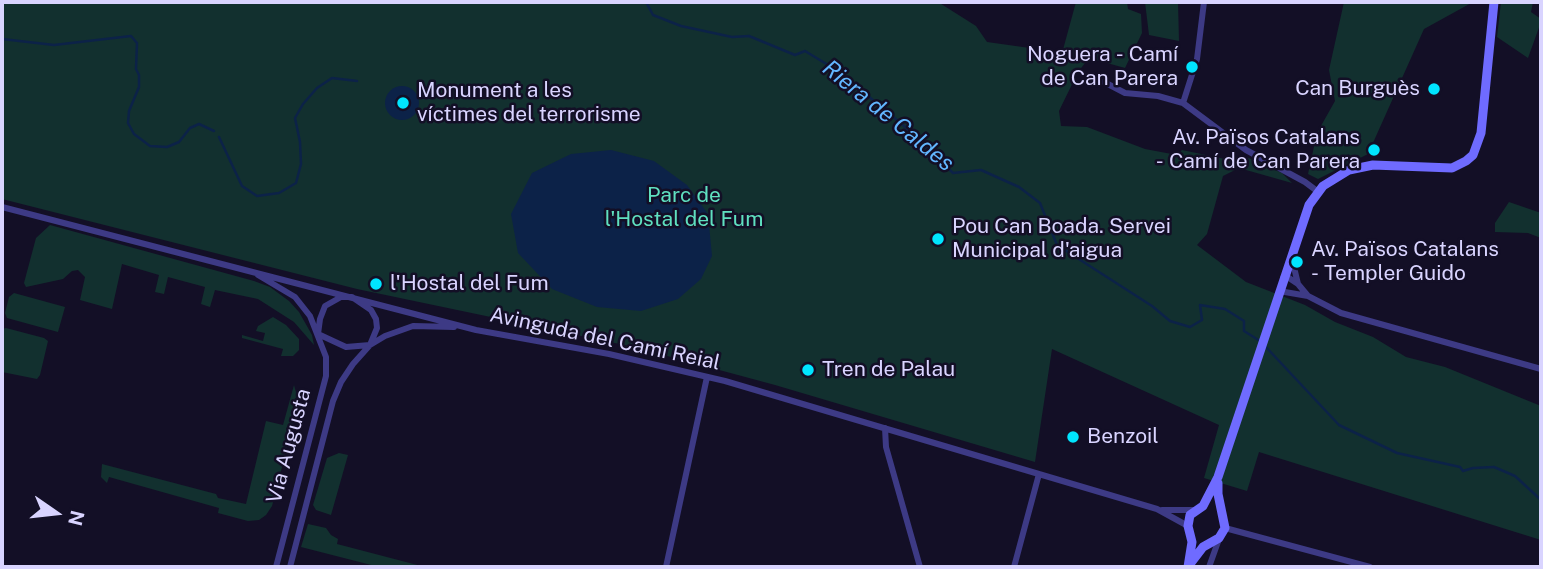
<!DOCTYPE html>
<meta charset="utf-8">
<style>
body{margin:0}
#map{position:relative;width:1543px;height:569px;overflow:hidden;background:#130f26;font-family:"Public Sans",sans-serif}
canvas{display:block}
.frame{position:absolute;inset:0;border:4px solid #d9d4ff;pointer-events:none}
.north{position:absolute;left:21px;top:478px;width:70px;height:70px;-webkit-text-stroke:5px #130f26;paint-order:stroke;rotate:104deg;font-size:19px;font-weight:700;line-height:28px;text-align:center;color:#d9d4ff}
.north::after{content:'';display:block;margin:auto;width:24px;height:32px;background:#d9d4ff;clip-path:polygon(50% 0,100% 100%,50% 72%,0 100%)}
</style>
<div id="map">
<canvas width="1543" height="569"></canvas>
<div class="frame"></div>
<div class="north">N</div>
</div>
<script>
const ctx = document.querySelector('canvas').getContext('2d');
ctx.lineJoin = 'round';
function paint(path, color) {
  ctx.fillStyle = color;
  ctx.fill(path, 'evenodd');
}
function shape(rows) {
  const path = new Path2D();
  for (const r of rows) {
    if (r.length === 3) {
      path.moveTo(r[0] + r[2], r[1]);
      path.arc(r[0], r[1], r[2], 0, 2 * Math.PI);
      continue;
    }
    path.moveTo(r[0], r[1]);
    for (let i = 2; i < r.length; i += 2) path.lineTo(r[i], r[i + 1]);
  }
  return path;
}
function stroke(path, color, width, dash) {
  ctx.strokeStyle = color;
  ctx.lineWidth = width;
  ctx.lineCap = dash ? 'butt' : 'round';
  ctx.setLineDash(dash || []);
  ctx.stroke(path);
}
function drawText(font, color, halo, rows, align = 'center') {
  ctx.font = font + ' "Public Sans",sans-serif';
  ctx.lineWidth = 5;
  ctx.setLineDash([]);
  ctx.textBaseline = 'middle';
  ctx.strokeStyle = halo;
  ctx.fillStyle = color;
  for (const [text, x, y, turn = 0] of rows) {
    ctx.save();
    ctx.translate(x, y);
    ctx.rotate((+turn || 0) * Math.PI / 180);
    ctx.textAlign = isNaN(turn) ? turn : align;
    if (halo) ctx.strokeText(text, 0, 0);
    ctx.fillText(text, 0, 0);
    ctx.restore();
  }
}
paint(shape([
 [2,2,938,2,976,26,987,42,1044,50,1061,57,1076,2,1127,2,1128,9,1141,14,1142,33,1125,68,1089,58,1078,72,1059,111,1061,126,1087,127,1145,149,1177,155,1182,150,1235,161,1242,155,1282,173,1292,183,1239,168,1223,176,1207,234,1197,245,1246,282,1305,305,1335,322,1373,337,1406,357,1445,367,1541,406,1541,540,1259,452,1247,491,1204,478,1219,425,1052,349,1035,462,775,385,634,347,357,289,2,199],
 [1145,2,1178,2,1179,41,1149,35],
 [1344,2,1473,2,1424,29,1368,154,1318,179,1308,174,1317,133,1335,101,1329,70],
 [1501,2,1533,2,1531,12,1541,19,1541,22,1528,58,1497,37],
 [1509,202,1541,213,1541,238,1528,233,1495,232,1495,223],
 [50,225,254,281,270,287,289,301,299,312,312,335,314,345,294,322,258,299,215,290,210,307,201,304,205,287,168,277,164,294,155,292,159,275,122,264,112,309,80,300,85,277,78,270,72,271,63,279,26,287,24,283,36,238],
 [14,293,65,307,58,332,7,318,5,313,9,297],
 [273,317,286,325,299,339,299,350,293,356,281,356,283,349,242,338,242,335,263,341,265,333,256,331,258,326],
 [6,328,44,338,48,341,40,375,37,379,2,372,2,329],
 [294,385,297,396,295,417,272,506,266,515,259,520,248,521,218,513,219,508,109,477,107,483,101,477,102,464,216,494,218,498,246,504,266,421,283,425],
 [339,453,348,455,331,515,316,510,313,505,327,458],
 [308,524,326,528,331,535,338,539,337,544,425,567,379,567,301,547]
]), '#12302f');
paint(shape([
 [402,103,17],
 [611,150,654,161,687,185,708,214,712,256,701,279,678,299,641,311,597,307,552,289,518,253,511,214,532,173,571,154]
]), '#0c2248');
stroke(shape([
 [646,2,653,15,681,26,732,37,749,36,795,55,805,51,838,71,904,126,953,173,981,170,1019,187,1040,203,1057,245,1152,306,1170,321,1190,327,1202,320,1200,305,1225,309,1244,321,1244,331,1260,341],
 [2,39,54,45,131,36,137,43,136,69,139,75,139,87,129,111,128,123,134,134,150,146,167,147,179,142,190,128,199,124,214,131],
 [219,137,242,186,257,196,279,193,296,183,301,164,300,142,295,118,303,104,317,88,332,78,357,81],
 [1265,346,1339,425,1397,453,1460,467,1463,471,1473,468,1494,467,1515,476,1541,500]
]), '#0c2248', 2.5);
stroke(shape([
 [1104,82,1125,93,1158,96,1183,103,1246,150,1305,182,1317,191],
 [1183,103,1197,59,1204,2],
 [2,207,476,330,609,354,725,381,1157,509,1188,526],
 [1292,259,1298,284],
 [258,275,295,297,310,316,326,357,326,376,276,567],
 [1283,278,1289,278,1298,284,1308,296],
 [1279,291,1308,296,1341,313,1541,369],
 [341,297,352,297,371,310,376,319,377,328,370,345,346,347,318,334,320,319,325,306,341,297],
 [885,428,886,447,920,567],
 [1162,510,1193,510],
 [1225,528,1370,567],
 [290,567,333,401,341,382,353,364,370,345,385,336,413,326,454,327],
 [666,567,707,377],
 [1014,567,1039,474],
 [1209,567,1219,539]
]), '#3d3a85', 6);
stroke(shape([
 [1190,564,1203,547,1219,538,1225,528,1218,494,1218,483],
 [1188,567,1192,542,1188,526,1190,515,1203,506,1218,477,1309,205,1323,186,1349,170,1373,165,1452,168,1466,161,1473,155,1481,133,1494,2]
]), '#6f6bff', 9);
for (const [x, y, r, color] of [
 [1192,67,7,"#00e5ff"],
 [1434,89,7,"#00e5ff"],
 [403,103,7,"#00e5ff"],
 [1374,150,7,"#00e5ff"],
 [938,239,7,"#00e5ff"],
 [1297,262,7,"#00e5ff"],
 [376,284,7,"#00e5ff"],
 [808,370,7,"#00e5ff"],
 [1073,437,7,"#00e5ff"]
]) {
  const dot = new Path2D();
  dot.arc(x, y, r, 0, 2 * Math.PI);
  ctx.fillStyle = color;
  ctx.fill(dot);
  stroke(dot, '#130f26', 2.5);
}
drawText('21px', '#d9d4ff', '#130f26', [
 ["Noguera - Camí",1178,55,"right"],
 ["de Can Parera",1178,79,"right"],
 ["Can Burguès",1420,89,"right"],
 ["Monument a les",417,91],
 ["víctimes del terrorisme",417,115],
 ["Av. Països Catalans",1360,138,"right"],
 ["- Camí de Can Parera",1360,162,"right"],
 ["Pou Can Boada. Servei",952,227],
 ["Municipal d'aigua",952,251],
 ["Av. Països Catalans",1311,250],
 ["- Templer Guido",1311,274],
 ["l'Hostal del Fum",390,284],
 ["Tren de Palau",822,370],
 ["Benzoil",1087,437]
], 'left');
drawText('21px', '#5fe0c0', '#130f26', [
 ["Parc de",684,196],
 ["l'Hostal del Fum",684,220]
]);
drawText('21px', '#d9d4ff', '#130f26', [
 ["Avinguda del Camí Reial",605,339,12],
 ["Via Augusta",289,446,-75]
]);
drawText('italic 23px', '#62b6ff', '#130f26', [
 ["Riera de Caldes",888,116,39]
]);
</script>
